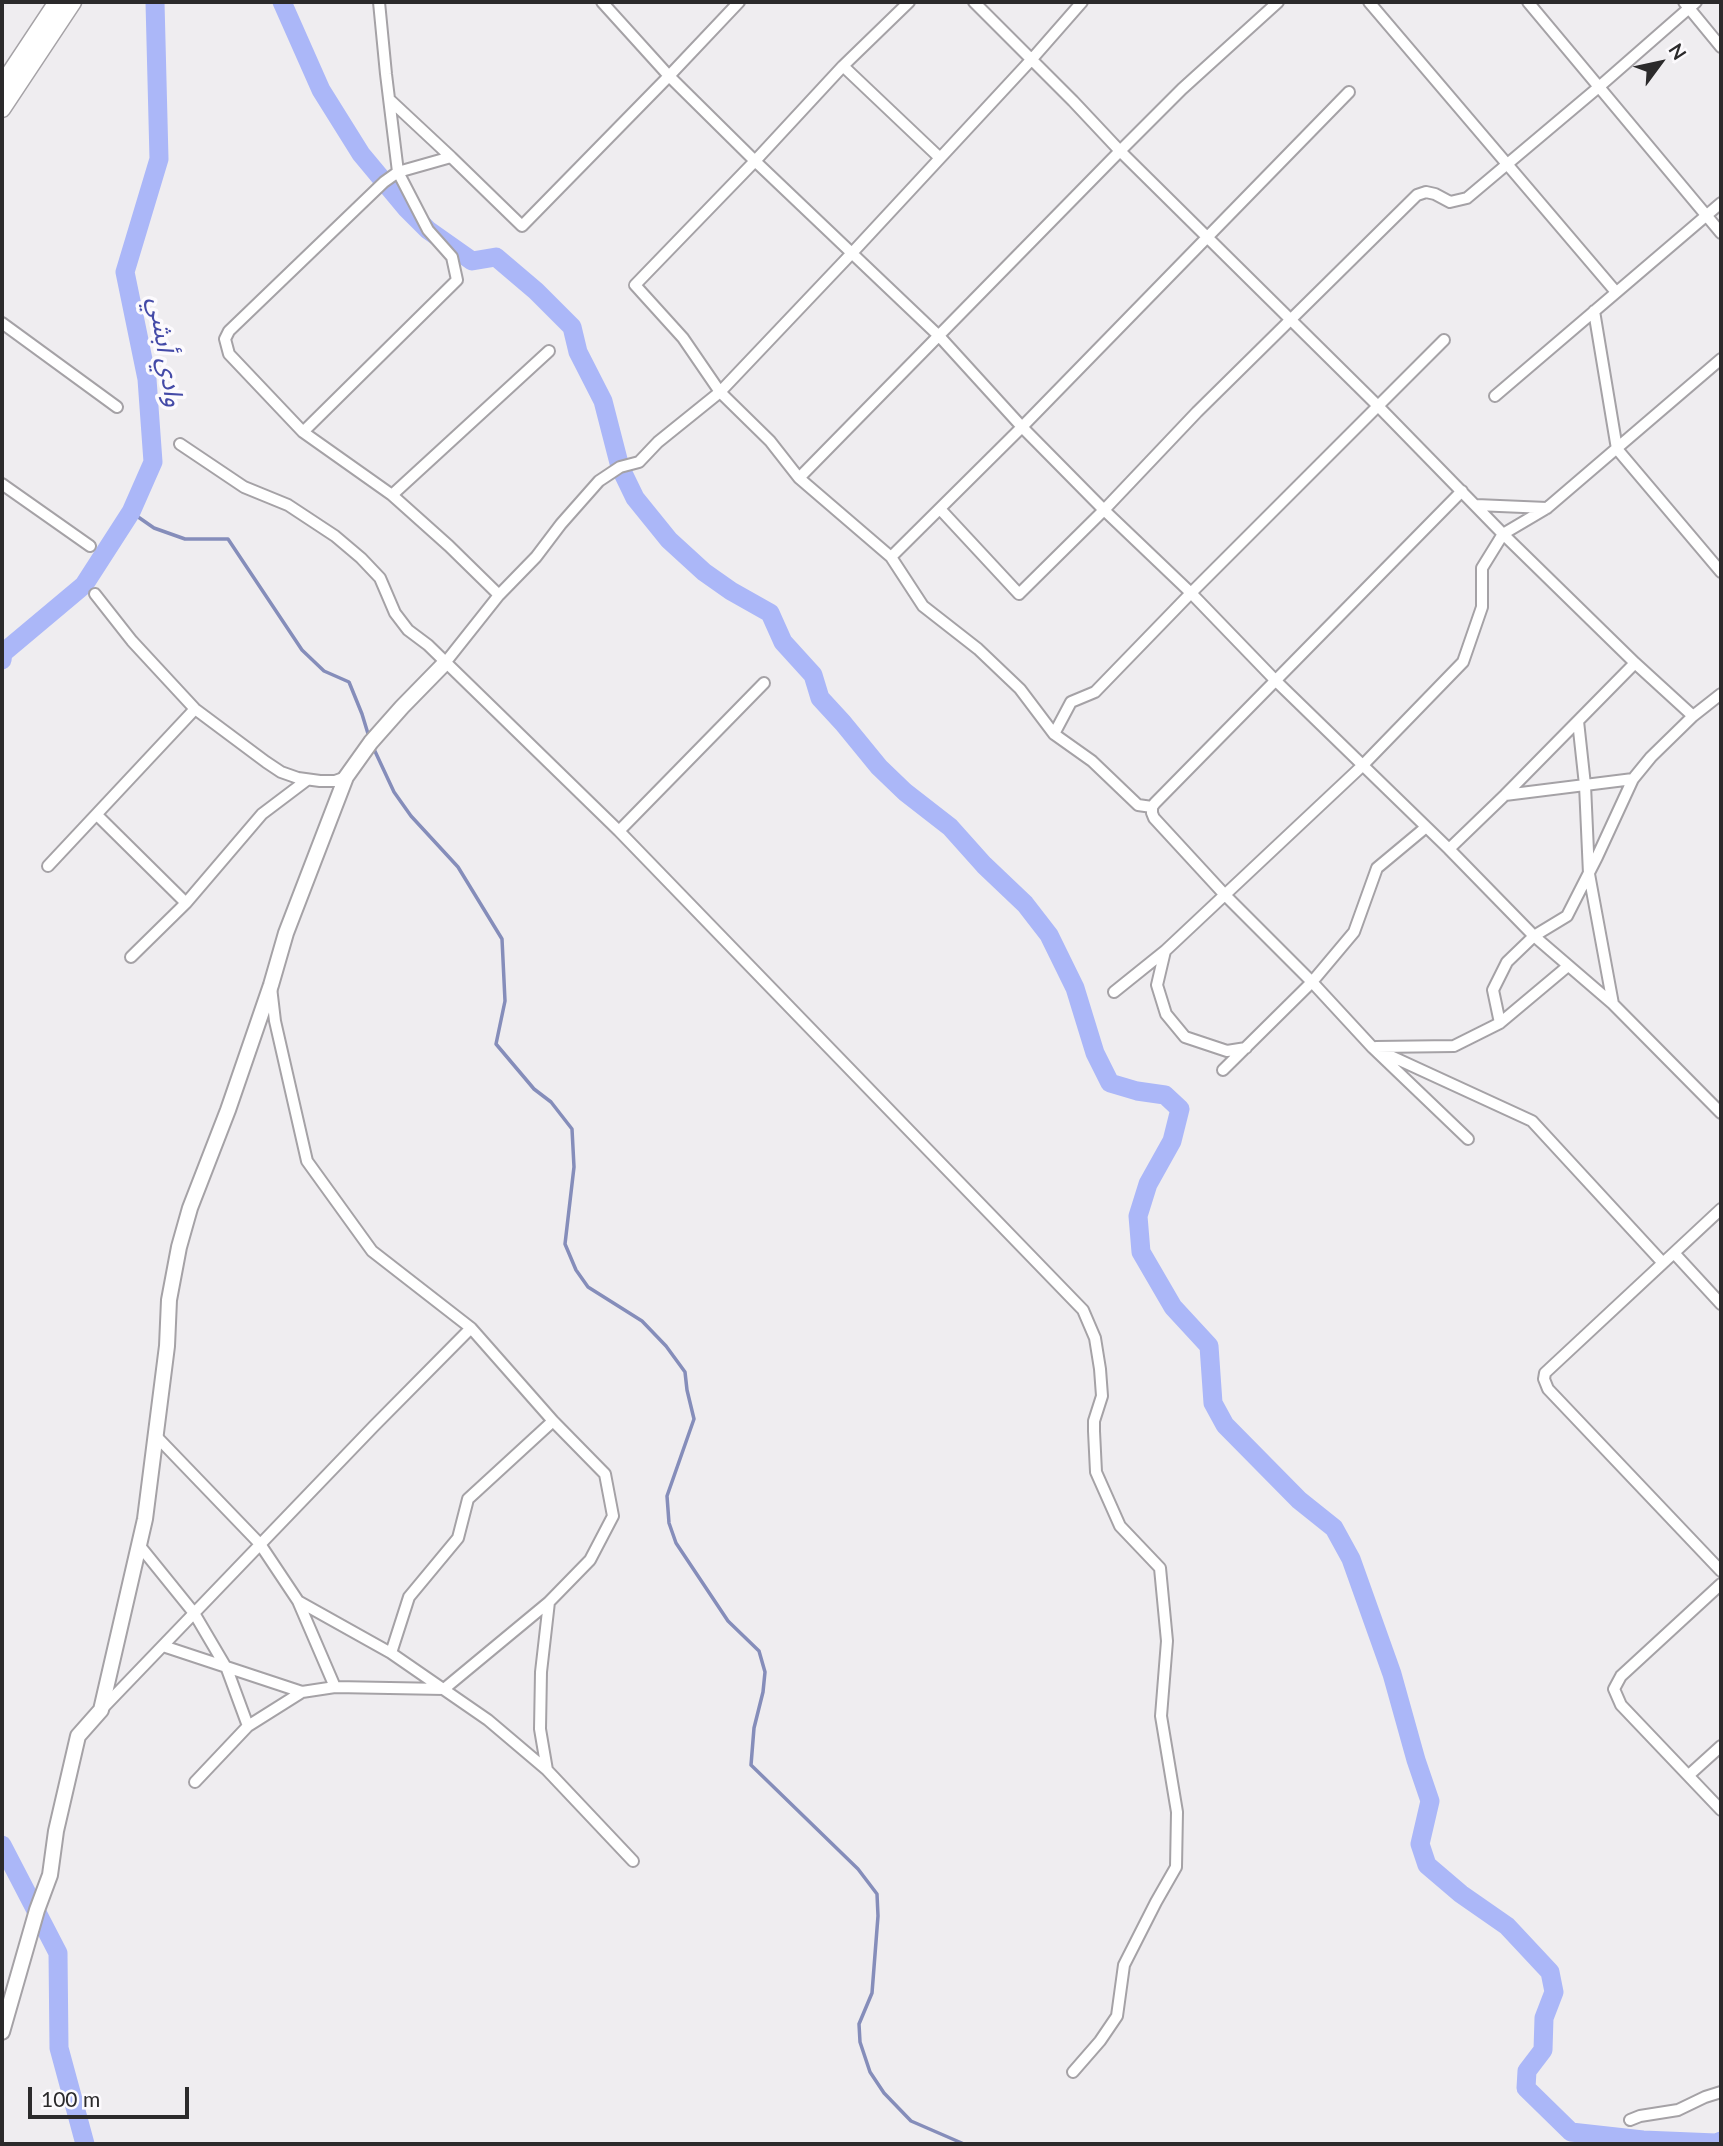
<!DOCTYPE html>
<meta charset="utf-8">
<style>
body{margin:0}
#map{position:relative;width:1723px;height:2146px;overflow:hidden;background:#efedf0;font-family:Lato,sans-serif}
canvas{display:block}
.frame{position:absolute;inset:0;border:4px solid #2b2a2b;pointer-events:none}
.north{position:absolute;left:1625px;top:28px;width:70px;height:70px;-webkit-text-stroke:5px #fcfafd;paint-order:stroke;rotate:57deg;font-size:19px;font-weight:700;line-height:28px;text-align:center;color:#2b2a2b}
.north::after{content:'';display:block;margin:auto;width:24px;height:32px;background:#2b2a2b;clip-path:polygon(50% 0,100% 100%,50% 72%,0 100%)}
.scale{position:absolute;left:28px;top:2087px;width:161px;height:32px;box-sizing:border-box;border:4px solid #2b2a2b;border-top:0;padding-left:9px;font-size:21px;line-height:24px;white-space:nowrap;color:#2b2a2b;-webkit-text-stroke:5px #fcfafd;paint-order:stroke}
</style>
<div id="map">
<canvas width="1723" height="2146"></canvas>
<div class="frame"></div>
<div class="north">N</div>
<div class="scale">100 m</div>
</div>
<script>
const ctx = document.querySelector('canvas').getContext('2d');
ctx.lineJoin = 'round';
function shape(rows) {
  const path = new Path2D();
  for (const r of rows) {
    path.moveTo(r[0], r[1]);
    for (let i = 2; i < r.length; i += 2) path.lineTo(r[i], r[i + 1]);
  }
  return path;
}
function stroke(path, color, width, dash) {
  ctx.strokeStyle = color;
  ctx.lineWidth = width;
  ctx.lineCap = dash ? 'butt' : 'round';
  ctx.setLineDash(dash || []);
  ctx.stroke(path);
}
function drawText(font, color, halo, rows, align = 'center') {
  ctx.font = font + ' Lato,"Noto Sans Arabic",sans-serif';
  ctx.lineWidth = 7;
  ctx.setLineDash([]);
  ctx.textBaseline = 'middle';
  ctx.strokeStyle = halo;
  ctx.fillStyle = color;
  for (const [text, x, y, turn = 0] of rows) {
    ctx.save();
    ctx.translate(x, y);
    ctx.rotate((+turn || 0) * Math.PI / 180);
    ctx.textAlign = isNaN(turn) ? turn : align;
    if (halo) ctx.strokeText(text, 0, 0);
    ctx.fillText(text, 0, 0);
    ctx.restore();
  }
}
stroke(shape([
 [131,512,154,528,185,539,228,539,302,650,324,671,349,682,362,714,369,737],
 [373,747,394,792,411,816,458,867,502,939,505,1001,496,1044,534,1089,551,1102,572,1129,574,1167,565,1244,576,1270,588,1287,642,1321,666,1346,685,1372,687,1390,694,1419,667,1496,669,1523,676,1543,728,1621,759,1651,765,1672,763,1692,754,1728,751,1765,858,1869,877,1894,878,1916,872,1993,859,2024,860,2042,870,2072,884,2093,911,2121,964,2144]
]), '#858dba', 3.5);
stroke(shape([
 [282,2,321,90,361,154,406,208,428,230,472,261,496,257,536,291,572,327,578,352,603,401,620,467,635,498,669,540,704,572,731,591,770,613,783,642,813,675,820,698,843,723,879,767,905,792,950,827,984,865,1025,904,1049,935,1075,988,1095,1053,1110,1083,1137,1091,1165,1095,1180,1109,1172,1141,1148,1184,1138,1216,1141,1252,1173,1307,1209,1346,1213,1403,1225,1425,1299,1500,1334,1528,1351,1559,1392,1674,1416,1760,1430,1801,1420,1844,1427,1865,1461,1894,1507,1926,1550,1972,1554,1992,1544,2018,1543,2050,1527,2071,1526,2088,1571,2132,1643,2140,1716,2143,1721,2141],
 [2,660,3,653,84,585,131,512,153,462,147,379,125,272,159,159,155,2],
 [2,1845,58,1953,59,2048,85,2144]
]), '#abb7f8', 19);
const minor = shape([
 [602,2,669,76,755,161,940,337,1022,427,1104,510,1191,593,1276,681,1449,849,1534,936,1613,1004,1721,1113],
 [909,2,843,66,755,161,635,285,683,338,720,392,770,441,799,478,891,557,1022,427,1349,92],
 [974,2,1073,101,1120,151,1182,89,1278,2],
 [1369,2,1616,292],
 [1528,2,1721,233],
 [1684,2,1721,47],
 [843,66,940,158],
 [391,101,451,157],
 [1594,311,1617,449,1721,572],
 [2,323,117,407],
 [1495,396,1721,203],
 [303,432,457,280,452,257,428,230,398,172,386,74,379,2],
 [180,444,244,487,288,505,335,536,361,558,380,578,395,613,408,630,428,645,619,831,1083,1310,1095,1338,1100,1369,1102,1396,1094,1421,1094,1431,1096,1472,1120,1526,1160,1568,1167,1641,1161,1716,1177,1812,1176,1867,1156,1902,1124,1965,1117,2016,1100,2041,1073,2072],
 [799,478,1120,151,1378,406,1503,534,1635,663,1693,716],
 [2,484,90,546],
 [1462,491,1155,803,1152,807,1152,813,1154,818,1225,895,1312,982,1373,1048,1468,1139],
 [392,495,549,351],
 [1476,505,1547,508],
 [940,509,1019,594,1104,510,1197,412,1417,195,1426,192,1435,194,1450,202,1467,198,1600,86,1696,2],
 [891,557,923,606,978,649,1020,689,1054,734,1092,761,1138,805,1152,807],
 [95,594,132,641,195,709,266,762,281,772,298,778,320,781,335,781,346,777],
 [499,595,449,546,392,495,303,432,229,354,225,339,229,331,384,182,398,172,451,157,522,226,669,76,739,2],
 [445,663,499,595,536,557,561,524,599,481,620,467,639,462,658,442,720,392,852,253,1032,59,1082,2],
 [1578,721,1585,785,1589,874,1613,1004],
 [1054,734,1071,702,1095,692,1191,593,1444,340],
 [1505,795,1633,779],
 [97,815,186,903],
 [619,831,764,683],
 [1449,849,1505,795,1635,663],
 [48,866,195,709],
 [1165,951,1157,985,1166,1014,1185,1037,1227,1051,1246,1048],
 [131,957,186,903,262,814,307,780],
 [271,987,275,1021,307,1161,372,1251,471,1328,553,1421,605,1474,613,1516,590,1560,549,1602,541,1672,540,1729,547,1770,633,1861],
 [1114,992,1165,951,1362,766,1463,662,1482,607,1482,568,1503,534,1547,508,1721,359],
 [1500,1023,1493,990,1507,962,1534,936,1567,916,1597,857,1633,779,1651,757,1693,716,1721,694],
 [1376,1047,1454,1046,1500,1023,1568,966],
 [1382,1052,1532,1121,1663,1263],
 [1223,1070,1312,982,1354,932,1377,868,1425,828],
 [1721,1209,1545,1373,1544,1379,1548,1389,1721,1571],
 [1674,1253,1721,1304],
 [156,1436,260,1544,298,1601,335,1687],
 [139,1545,194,1613,227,1669,248,1726],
 [1721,1584,1621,1676,1614,1689,1621,1705,1721,1810],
 [298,1601,391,1653,488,1720,547,1770],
 [163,1646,302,1692],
 [391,1653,409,1597,458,1538,468,1499,553,1421],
 [101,1710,374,1426,471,1328],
 [1689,1775,1721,1746],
 [195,1782,248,1726,302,1692,335,1687,444,1689,549,1602],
 [1630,2120,1640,2116,1678,2110,1705,2097,1721,2092]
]);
const tertiary = shape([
 [2,2032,37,1910,50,1875,56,1831,78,1736,101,1710,145,1519,167,1346,169,1300,179,1247,190,1208,228,1110,271,985,286,933,346,777,371,742,402,707,445,663]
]);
const secondary = shape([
 [2,85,57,2],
 [2,109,73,2]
]);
stroke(minor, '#a5a2a6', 14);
stroke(tertiary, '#a5a2a6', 18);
stroke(secondary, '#a5a2a6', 19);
stroke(minor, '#fff', 10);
stroke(tertiary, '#fff', 14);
stroke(secondary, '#fff', 16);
drawText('italic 26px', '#444aa7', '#fcfafd', [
 ["وادي أبشي",166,352,81]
]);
</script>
